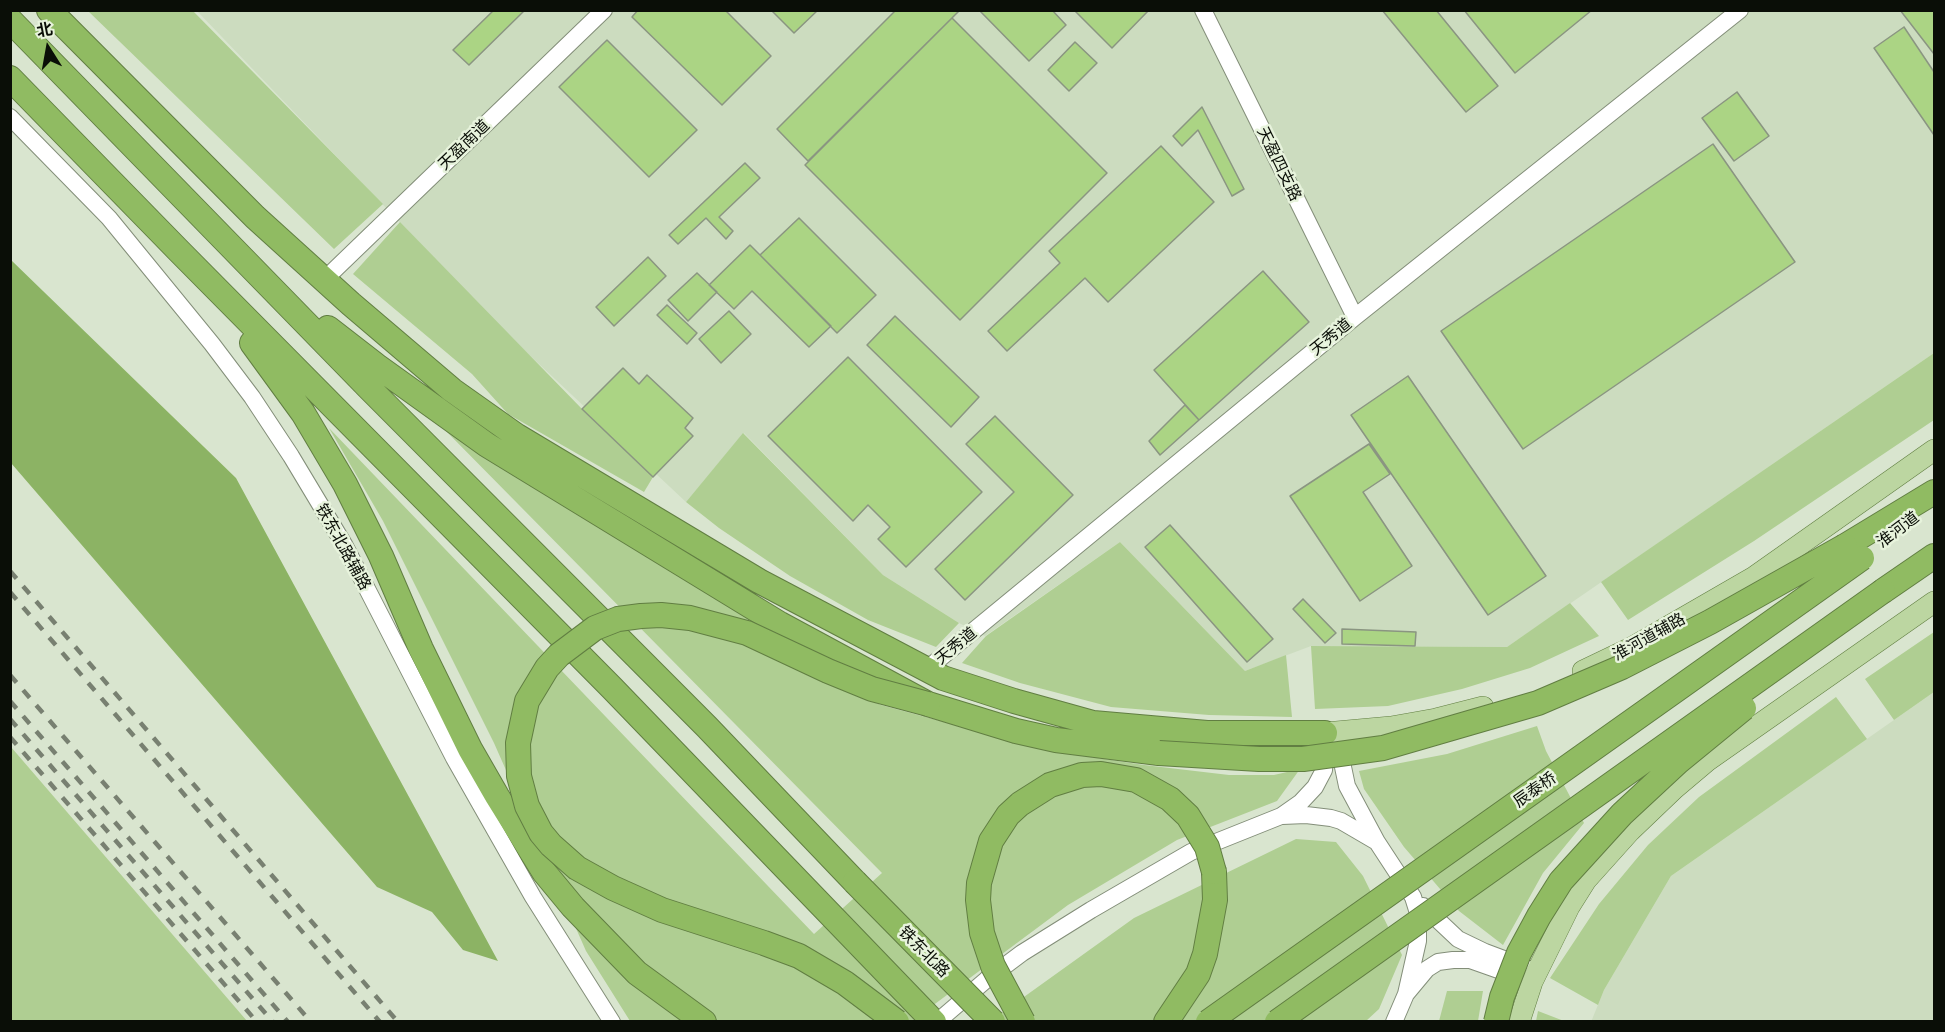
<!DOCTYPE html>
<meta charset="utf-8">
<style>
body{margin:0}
#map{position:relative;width:1945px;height:1032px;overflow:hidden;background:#d9e5cf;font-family:"Crimson Pro","Noto Sans SC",serif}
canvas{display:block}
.frame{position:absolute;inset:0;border:12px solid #0a0e07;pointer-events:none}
.north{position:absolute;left:18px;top:18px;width:60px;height:60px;-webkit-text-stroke:4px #e7f3dc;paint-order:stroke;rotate:349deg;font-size:16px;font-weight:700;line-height:24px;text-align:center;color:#0a0e07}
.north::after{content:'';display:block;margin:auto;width:21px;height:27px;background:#0a0e07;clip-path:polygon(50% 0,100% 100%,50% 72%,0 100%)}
</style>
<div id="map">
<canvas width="1945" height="1032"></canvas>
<div class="frame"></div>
<div class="north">北</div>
</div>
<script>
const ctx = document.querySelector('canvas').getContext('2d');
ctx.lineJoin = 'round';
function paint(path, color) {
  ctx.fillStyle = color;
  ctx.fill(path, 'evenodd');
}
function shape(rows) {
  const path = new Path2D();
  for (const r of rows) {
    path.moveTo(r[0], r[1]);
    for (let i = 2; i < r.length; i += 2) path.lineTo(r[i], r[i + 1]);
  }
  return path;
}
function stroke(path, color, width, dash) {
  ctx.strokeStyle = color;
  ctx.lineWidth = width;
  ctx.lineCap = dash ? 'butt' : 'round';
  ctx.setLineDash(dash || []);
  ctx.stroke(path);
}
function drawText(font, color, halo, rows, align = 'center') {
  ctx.font = font + ' "Crimson Pro","Noto Sans SC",serif';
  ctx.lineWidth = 5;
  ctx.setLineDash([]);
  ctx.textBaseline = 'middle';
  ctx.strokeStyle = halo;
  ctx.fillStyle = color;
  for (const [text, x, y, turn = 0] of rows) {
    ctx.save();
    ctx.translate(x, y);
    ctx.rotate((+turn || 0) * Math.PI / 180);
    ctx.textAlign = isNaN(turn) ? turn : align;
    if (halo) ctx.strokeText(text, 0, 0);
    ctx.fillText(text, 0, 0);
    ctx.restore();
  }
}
paint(shape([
 [197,11,1934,11,1934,353,1507,647,1311,646,1245,671,1120,542,985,636,959,623,883,575,744,433,686,502,507,334],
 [1934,692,1934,1021,1591,1022,1604,990,1671,876]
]), '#ccdcbf');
paint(shape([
 [88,11,193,11,383,204,334,249],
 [400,222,582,409,653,477,644,492,508,414,472,374,353,274],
 [1934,353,1934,420,1754,541,1628,620,1601,582],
 [329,428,814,934,882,873,445,430,557,501,742,612,830,683,881,705,1052,751,1144,765,1229,775,1274,775,1300,769,1277,801,1177,840,1068,905,912,1021,630,1021,586,951,494,743,383,521],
 [743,433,883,575,959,623,936,647,868,620,790,576,719,528,686,502],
 [1120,542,1245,671,1286,655,1292,717,1209,715,1111,707,1020,683,962,663,986,636],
 [1570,603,1599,636,1530,668,1462,689,1388,706,1315,709,1311,646,1507,647],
 [1934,632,1934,692,1894,720,1865,679],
 [1836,697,1867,739,1671,876,1604,990,1598,1005,1550,978,1599,904,1648,845,1699,797],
 [1537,726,1546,751,1584,823,1543,873,1503,945,1459,911,1404,847,1364,789,1359,771,1447,754],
 [11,747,247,1021,11,1021],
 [1296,839,1336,842,1363,876,1402,955,1379,1009,1366,1021,989,1022,1134,918],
 [1447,991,1483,991,1478,1021,1439,1021],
 [1538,1011,1564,1021,1536,1021]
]), '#afce92');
paint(shape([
 [11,260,236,478,498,961,463,950,432,912,377,887,11,463]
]), '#8cb364');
const building = shape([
 [494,10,525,10,469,65,453,50,494,10],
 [638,10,725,10,771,56,722,105,632,17,638,10],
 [771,10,818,10,794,33,771,10],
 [896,10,960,10,808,161,777,129,896,10],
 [979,10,1052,10,1066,25,1029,61,979,10],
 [1074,10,1149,10,1112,48,1074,10],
 [1382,10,1436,10,1498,86,1466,112,1382,10],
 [1464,10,1592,10,1515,73,1464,10],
 [1900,10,1934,10,1934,54,1900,10],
 [952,18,1107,173,960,320,805,165,952,18],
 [1904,27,1934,72,1934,135,1874,48,1904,27],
 [607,40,697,130,649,177,559,87,607,40],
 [1075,42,1097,63,1069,91,1048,70,1075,42],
 [1737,92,1769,136,1734,161,1702,118,1737,92],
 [1202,107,1244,189,1232,196,1198,130,1182,146,1173,136,1202,107],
 [1713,144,1795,262,1523,449,1441,331,1713,144],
 [1161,146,1214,202,1108,302,1085,278,1007,351,988,331,1060,263,1049,251,1161,146],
 [745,163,760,178,719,217,733,231,726,239,706,218,678,244,669,235,745,163],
 [799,218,876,295,837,333,760,255,799,218],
 [750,245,831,326,809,347,752,291,734,309,709,285,750,245],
 [648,257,666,276,614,326,596,307,648,257],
 [1263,271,1309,322,1199,420,1154,370,1263,271],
 [697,273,717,292,688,321,668,300,697,273],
 [667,305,697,333,687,344,657,315,667,305],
 [729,311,751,334,721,363,699,339,729,311],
 [895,316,979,397,951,427,867,345,895,316],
 [848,357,982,492,906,567,878,539,890,527,868,505,853,521,768,436,848,357],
 [623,368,639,384,647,375,693,418,685,428,693,436,653,477,582,409,623,368],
 [1408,376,1546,576,1488,615,1351,415,1408,376],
 [1185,405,1199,420,1160,455,1149,441,1185,405],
 [995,416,1073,495,965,600,935,569,1014,492,966,444,995,416],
 [1369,444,1390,474,1363,492,1412,566,1360,601,1290,496,1369,444],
 [1170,525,1273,639,1247,662,1145,547,1170,525],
 [1303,599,1336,633,1325,643,1293,609,1303,599],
 [1342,629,1416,632,1415,646,1342,644,1342,629]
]);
paint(building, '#abd484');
stroke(building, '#8a9581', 1.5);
const minor = shape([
 [1203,10,1355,317],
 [10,117,109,218,212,344,252,397,291,456,345,546,454,758,533,897,612,1022],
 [324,280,604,10],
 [927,669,1355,317,1740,10],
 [1338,743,1347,786,1377,842],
 [1282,816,1306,815,1331,818,1341,821,1377,842,1413,897,1418,913,1418,941,1406,994,1394,1022],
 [1423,906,1458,939,1485,952,1525,967],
 [1407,993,1427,969,1438,962,1453,960,1470,960,1521,978],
 [937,1022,986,980,1022,953,1091,910,1191,852,1281,816,1301,802,1315,787,1324,770,1326,746]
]);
const major = shape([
 [1583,671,1631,648,1754,577,1934,450],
 [1325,733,1391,727,1436,719,1483,707],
 [1519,1022,1532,982,1569,907,1586,880,1630,831,1675,788,1707,761,1934,602]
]);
const highway = shape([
 [49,10,255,217,351,304,452,390,517,436,759,581,943,678,1014,701,1093,723,1207,733,1325,733],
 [10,20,368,387,707,727,855,882],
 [10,78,179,251,612,688,934,1022],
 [328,328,377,366,487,445,780,624,928,704,1016,731,1056,740,1159,753],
 [252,343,303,413,345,484,381,556,421,649,470,749,497,796,544,872,573,907,637,973,704,1022],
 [1845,546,1934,492],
 [1883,591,1934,556],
 [1166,1022,1198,974,1205,954,1215,900,1214,872]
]);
stroke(minor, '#838e79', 18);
stroke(major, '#617e42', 22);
stroke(highway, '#617e42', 26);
stroke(minor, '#fff', 16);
stroke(major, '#bcd6a1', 21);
stroke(highway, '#90bb62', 24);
stroke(shape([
 [10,571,398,1022],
 [10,592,380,1022],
 [10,675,311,1022],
 [10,701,288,1022],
 [10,719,273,1022],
 [10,737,257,1022]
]), '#788071', 4.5, [10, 10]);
const highwayBridge = shape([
 [1159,753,1259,759,1303,759,1383,748,1538,703,1622,667,1710,622,1845,546],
 [855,882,993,1022],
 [897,1022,845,983,799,956,764,943,662,910,613,888,577,868,551,845,541,833,527,806,519,776,518,743,527,701,547,668,559,655,595,628,618,619,641,616,661,615,690,618,747,633,828,671,872,689,928,704],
 [1023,1022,993,966,982,933,978,900,979,883,991,841,1008,815,1020,804,1050,785,1082,775,1101,774,1136,780,1170,799,1188,816,1207,847,1214,872],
 [1208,1022,1862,558],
 [1277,1022,1883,591],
 [1496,1022,1502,997,1519,953,1539,916,1561,881,1622,814,1678,762,1744,708]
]);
stroke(highwayBridge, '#617e42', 26, []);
stroke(highwayBridge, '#90bb62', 24);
drawText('16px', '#0a0e07', '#e7f3dc', [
 ["天盈南道",464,145,-44],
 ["天盈四支路",1279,164,64],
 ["天秀道",1331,337,-39],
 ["淮河道",1898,530,-37],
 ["铁东北路辅路",343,547,61],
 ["淮河道辅路",1649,637,-29],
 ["天秀道",956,646,-39],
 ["辰泰桥",1535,790,-35],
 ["铁东北路",924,952,45]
]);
</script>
